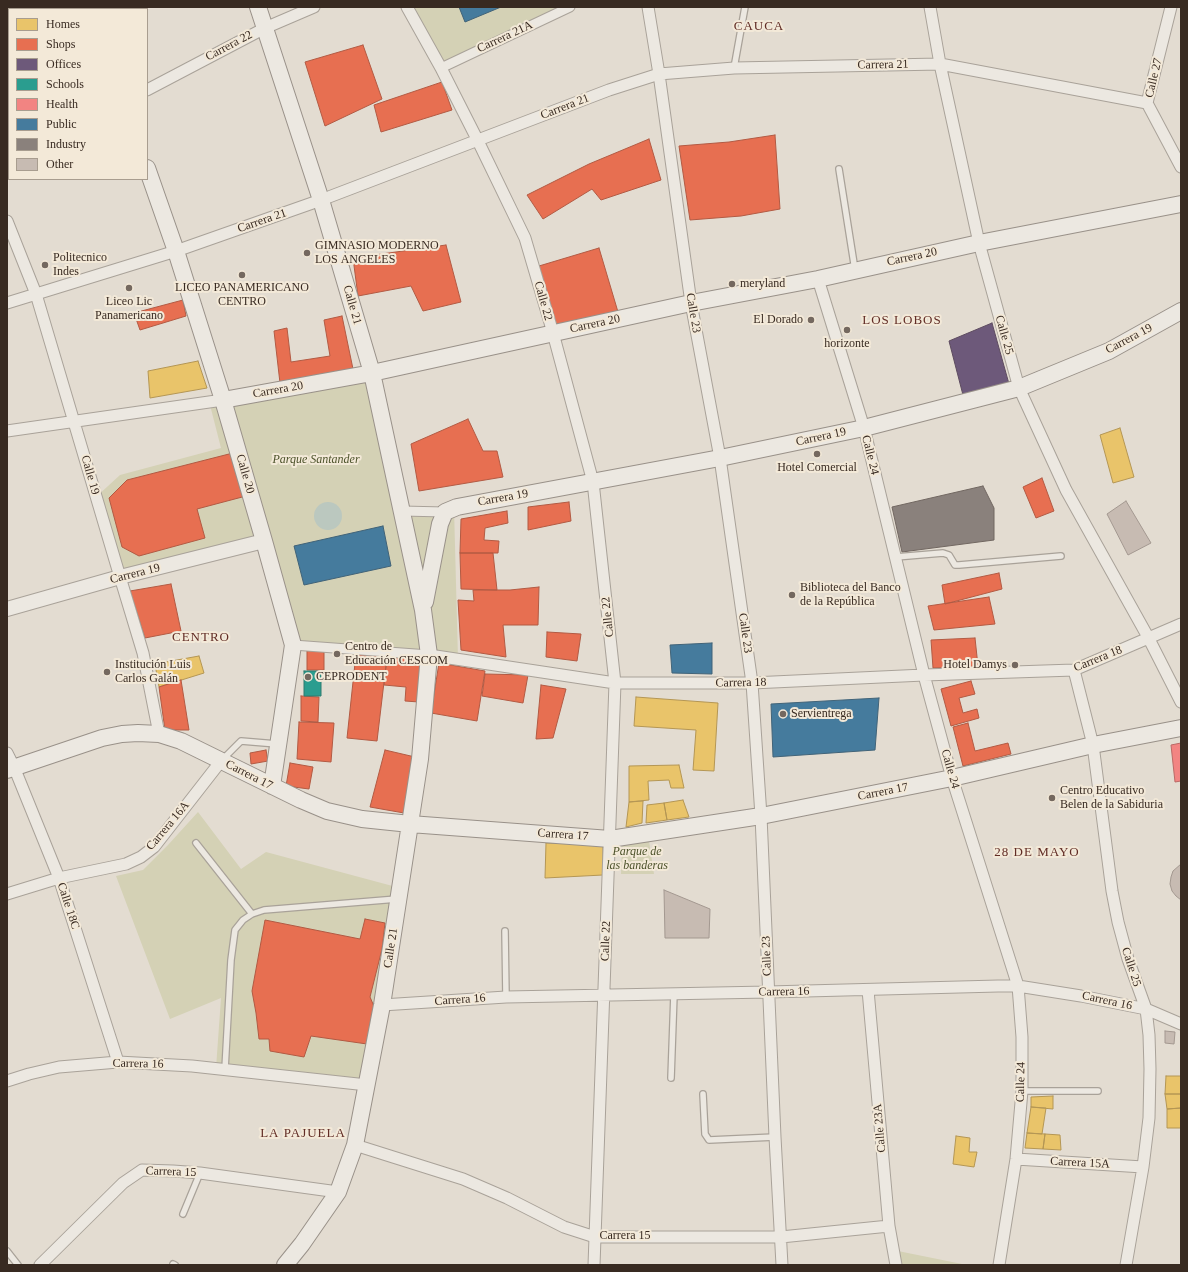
<!DOCTYPE html>
<meta charset="utf-8">
<style>
body{margin:0}
#map{position:relative;width:1188px;height:1272px;overflow:hidden;background:#e3dcd1;font-family:Georgia,serif}
canvas{display:block}
.frame{position:absolute;inset:0;border:8px solid #382a21;pointer-events:none}
.legend{position:absolute;left:8px;top:8px;width:140px;height:172px;box-sizing:border-box;background:#f3e9d8;border:1px solid #a89d8f;margin:0;padding:5px 7px;list-style:none;font-size:12px;color:#382a21}
.legend li{display:flex;align-items:center;gap:8px;height:20px}
.legend b{width:20px;border:1px solid #a89d8f}
</style>
<div id="map">
<canvas width="1188" height="1272"></canvas>
<div class="frame"></div>
<ul class="legend">
<li><b style="height:11px;background:#e9c46a"></b>Homes</li>
<li><b style="height:11px;background:#e76f51"></b>Shops</li>
<li><b style="height:11px;background:#6d597a"></b>Offices</li>
<li><b style="height:11px;background:#2a9d8f"></b>Schools</li>
<li><b style="height:11px;background:#f28482"></b>Health</li>
<li><b style="height:11px;background:#457b9d"></b>Public</li>
<li><b style="height:11px;background:#8a817c"></b>Industry</li>
<li><b style="height:11px;background:#c7bbb2"></b>Other</li>
</ul>
</div>
<script>
const ctx = document.querySelector('canvas').getContext('2d');
ctx.lineJoin = 'round';
function paint(path, color) {
  ctx.fillStyle = color;
  ctx.fill(path, 'evenodd');
}
function shape(rows) {
  const path = new Path2D();
  for (const r of rows) {
    if (r.length === 3) {
      path.moveTo(r[0] + r[2], r[1]);
      path.arc(r[0], r[1], r[2], 0, 2 * Math.PI);
      continue;
    }
    path.moveTo(r[0], r[1]);
    for (let i = 2; i < r.length; i += 2) path.lineTo(r[i], r[i + 1]);
  }
  return path;
}
function stroke(path, color, width, dash) {
  ctx.strokeStyle = color;
  ctx.lineWidth = width;
  ctx.lineCap = dash ? 'butt' : 'round';
  ctx.setLineDash(dash || []);
  ctx.stroke(path);
}
function drawText(font, color, halo, rows, align = 'center') {
  ctx.font = font + ' Georgia,serif';
  ctx.lineWidth = 4;
  ctx.setLineDash([]);
  ctx.textBaseline = 'middle';
  ctx.strokeStyle = halo;
  ctx.fillStyle = color;
  for (const [text, x, y, turn = 0] of rows) {
    ctx.save();
    ctx.translate(x, y);
    ctx.rotate((+turn || 0) * Math.PI / 180);
    ctx.textAlign = isNaN(turn) ? turn : align;
    if (halo) ctx.strokeText(text, 0, 0);
    ctx.fillText(text, 0, 0);
    ctx.restore();
  }
}
paint(shape([
 [407,7,570,7,441,68],
 [372,373,402,511,454,508,458,659,293,645,263,541,120,577,96,497,120,475,221,448,209,401],
 [198,812,241,869,266,852,400,888,367,1085,216,1068,221,998,170,1019,116,876,143,870,168,845],
 [649,841,654,874,621,874,622,844],
 [893,1250,967,1265,897,1265]
]), '#d4d1b5');
paint(shape([
 [328,516,14]
]), '#bbc8bf');
const homes = shape([
 [198,361,207,388,150,398,148,371,198,361],
 [1120,428,1134,477,1113,483,1100,435,1120,428],
 [199,656,204,673,159,687,155,664,199,656],
 [636,697,718,703,714,771,693,770,696,730,634,726,636,697],
 [679,765,684,788,671,788,669,780,648,781,649,800,629,802,629,766,679,765],
 [683,800,689,817,667,820,664,803,683,800],
 [643,801,642,823,626,827,629,802,643,801],
 [664,803,667,820,646,823,647,805,664,803],
 [546,843,603,844,603,875,545,878,546,843],
 [1166,1076,1181,1076,1181,1094,1165,1094,1166,1076],
 [1165,1094,1181,1094,1181,1108,1167,1109,1165,1094],
 [1053,1096,1053,1109,1031,1107,1031,1097,1053,1096],
 [1031,1107,1046,1108,1042,1134,1027,1133,1031,1107],
 [1181,1108,1181,1128,1167,1128,1167,1109,1181,1108],
 [1027,1133,1045,1134,1043,1149,1025,1148,1027,1133],
 [1045,1134,1060,1135,1061,1150,1043,1149,1045,1134],
 [956,1136,970,1138,969,1152,977,1152,974,1167,953,1164,956,1136]
]);
paint(homes, '#e9c46a');
stroke(homes, '#b49654', 1);
const shops = shape([
 [363,45,382,99,325,126,305,62,363,45],
 [442,82,452,110,381,132,374,105,442,82],
 [775,135,780,209,741,216,690,220,679,146,729,142,775,135],
 [649,139,661,180,601,200,592,189,543,219,527,195,589,164,649,139],
 [446,245,461,302,423,311,411,286,358,296,353,258,446,245],
 [599,248,618,312,558,331,539,266,599,248],
 [183,300,186,316,140,330,134,313,183,300],
 [342,316,353,369,280,383,274,331,287,328,291,362,330,356,324,320,342,316],
 [468,419,483,451,497,451,503,477,419,491,411,444,468,419],
 [233,453,246,496,197,509,205,538,139,556,122,547,109,498,127,480,233,453],
 [1042,478,1054,511,1036,518,1023,487,1042,478],
 [569,502,571,521,528,530,528,507,569,502],
 [507,511,508,523,485,528,484,540,499,541,498,553,460,553,461,519,507,511],
 [460,553,493,553,497,590,461,589,460,553],
 [999,573,1002,589,945,604,942,585,999,573],
 [171,584,181,631,145,638,130,591,171,584],
 [539,587,538,625,503,625,506,657,461,650,458,600,474,601,473,590,510,590,539,587],
 [989,597,995,624,934,630,928,606,989,597],
 [547,632,581,634,577,661,546,657,547,632],
 [975,638,978,666,933,668,931,640,975,638],
 [307,648,324,648,324,670,307,670,307,648],
 [356,654,387,657,377,741,347,738,356,654],
 [387,657,422,660,419,702,405,701,406,687,384,685,387,657],
 [439,663,485,671,477,721,431,713,439,663],
 [485,674,528,675,523,703,482,696,485,674],
 [181,680,189,730,165,730,159,687,181,680],
 [971,681,975,694,959,698,963,713,977,709,979,718,951,726,941,689,971,681],
 [541,685,566,689,553,738,536,739,541,685],
 [301,696,319,697,318,722,301,721,301,696],
 [299,722,334,723,331,762,297,759,299,722],
 [968,723,975,751,1008,743,1011,754,963,766,953,727,968,723],
 [266,750,268,761,251,764,250,753,266,750],
 [385,750,415,757,404,813,370,807,385,750],
 [290,763,313,767,309,789,286,786,290,763],
 [365,919,385,923,382,949,370,997,376,1011,367,1044,311,1036,304,1057,270,1051,269,1039,259,1039,256,1013,252,991,265,920,360,939,365,919]
]);
paint(shops, '#e76f51');
stroke(shops, '#b25a43', 1);
const offices = shape([
 [992,323,1009,384,963,395,949,341,992,323]
]);
paint(offices, '#6d597a');
stroke(offices, '#5d4b5f', 1);
const schools = shape([
 [304,671,321,671,321,696,304,696,304,671]
]);
paint(schools, '#2a9d8f');
stroke(schools, '#2e7a6e', 1);
const health = shape([
 [1181,743,1181,781,1175,782,1171,745,1181,743]
]);
paint(health, '#f28482');
stroke(health, '#ba6965', 1);
const public = shape([
 [459,7,501,7,465,22,459,7],
 [383,526,391,566,304,585,294,546,383,526],
 [712,643,712,674,672,673,670,645,712,643],
 [879,698,875,750,773,757,771,704,879,698]
]);
paint(public, '#457b9d');
stroke(public, '#416378', 1);
const industry = shape([
 [983,486,994,508,994,540,902,552,892,507,983,486]
]);
paint(industry, '#8a817c');
stroke(industry, '#716761', 1);
const building = shape([
 [1126,501,1151,543,1128,555,1107,514,1126,501],
 [1181,864,1181,900,1176,896,1172,891,1170,884,1171,877,1173,871,1181,864],
 [664,890,710,909,709,938,665,938,664,890],
 [1165,1031,1175,1032,1174,1044,1165,1043,1165,1031]
]);
paint(building, '#c7bbb2');
stroke(building, '#a39890', 1);
const service = shape([
 [734,68,745,7],
 [839,169,855,270],
 [896,557,943,553,949,555,955,565,959,565,1061,556],
 [222,760,241,741,277,744],
 [196,843,252,914],
 [505,931,506,997],
 [225,1069,231,960,235,930,243,920,252,914,264,910,397,899],
 [671,1078,674,994],
 [1022,1091,1098,1091],
 [703,1094,705,1134,709,1140,775,1137],
 [183,1214,200,1173],
 [7,1251,18,1265],
 [173,1264,175,1265]
]);
const pedestrian = shape([
 [441,68,570,7],
 [402,511,445,512],
 [293,645,429,655]
]);
const minor = shape([
 [407,7,441,68,478,141,525,238,553,333,593,482,615,683,594,1265],
 [648,7,659,74,691,303,720,458,752,683,761,816,775,1137,782,1265],
 [930,7,940,64,979,243,1019,388,1066,490,1148,637,1181,702],
 [1171,7,1147,103,1181,167],
 [147,90,265,28,314,7],
 [7,162,9,161],
 [7,221,36,294,120,577,143,653,159,734],
 [818,279,864,428,924,675,952,778,1018,986,1022,1037,1022,1091,1016,1159,999,1265],
 [7,303,176,251,321,200,609,90,659,74,734,68,940,64,1147,103],
 [7,431,223,400],
 [429,655,615,683,752,683,924,675,1074,670,1181,624],
 [1074,670,1093,745,1112,891,1118,922,1128,959,1146,1009,1149,1035,1150,1069,1149,1118,1143,1167,1126,1265],
 [7,753,14,767,59,878,118,1062],
 [7,894,59,878,126,864,141,857,154,847,221,761],
 [868,990,889,1226,896,1265],
 [382,1005,506,997,768,992,998,986,1018,986,1081,996,1146,1009,1181,1024],
 [7,1081,29,1074,59,1067,118,1062,192,1066,367,1085],
 [355,1145,463,1179,507,1198,564,1227,595,1237,781,1237,889,1226],
 [1016,1159,1143,1167],
 [40,1265,123,1183,142,1170,173,1171,200,1173,338,1192]
]);
const tertiary = shape([
 [7,609,120,577,264,541]
]);
const secondary = shape([
 [89,7,89,9],
 [258,7,321,200,372,373,423,610,429,655,420,759,382,1005,355,1145,338,1192,302,1244,285,1265],
 [147,168,176,251,223,400,264,541,293,645,272,786],
 [223,400,372,373,691,303,818,279,979,243,1181,204],
 [425,602,440,524,445,512,457,507,720,458,864,428,1019,388,1109,351,1181,311],
 [7,770,102,738,122,734,138,733,159,734,181,741,301,800,327,811,362,819,410,824,610,839,761,816,952,778,1093,745,1181,728]
]);
stroke(service, '#a9a299', 8);
stroke(pedestrian, '#a9a299', 11);
stroke(minor, '#a9a299', 13);
stroke(tertiary, '#a9a299', 16);
stroke(secondary, '#999189', 18);
stroke(service, '#ece8e1', 5.5);
stroke(pedestrian, '#ece8e1', 9);
stroke(minor, '#ece8e1', 11);
stroke(tertiary, '#ece8e1', 14);
stroke(secondary, '#ece8e1', 16);
for (const [x, y, r, color] of [
 [307,253,4,"#74685f"],
 [45,265,4,"#74685f"],
 [242,275,4,"#74685f"],
 [732,284,4,"#74685f"],
 [129,288,4,"#74685f"],
 [811,320,4,"#74685f"],
 [847,330,4,"#74685f"],
 [817,454,4,"#74685f"],
 [792,595,4,"#74685f"],
 [337,654,4,"#74685f"],
 [1015,665,4,"#74685f"],
 [107,672,4,"#74685f"],
 [308,677,4,"#74685f"],
 [783,714,4,"#74685f"],
 [1052,798,4,"#74685f"]
]) {
  const dot = new Path2D();
  dot.arc(x, y, r, 0, 2 * Math.PI);
  ctx.fillStyle = color;
  ctx.fill(dot);
  stroke(dot, '#f3e9d8', 1.5);
}
drawText('12px', '#382a21', '#f3e9d8', [
 ["Carrera 21A",505,37,-25],
 ["Carrera 22",229,46,-28],
 ["Carrera 21",883,65,-1],
 ["Calle 27",1154,78,-77],
 ["Carrera 21",565,107,-21],
 ["Carrera 21",262,221,-19],
 ["Carrera 20",912,257,-12],
 ["Calle 22",543,301,74],
 ["Calle 21",352,305,74],
 ["Calle 23",693,313,80],
 ["Carrera 20",595,324,-12],
 ["Calle 25",1004,335,74],
 ["Carrera 19",1129,339,-28],
 ["Carrera 20",278,390,-10],
 ["Carrera 19",821,437,-12],
 ["Calle 24",870,455,76],
 ["Calle 20",245,474,74],
 ["Calle 19",90,475,74],
 ["Carrera 19",503,498,-10],
 ["Carrera 19",135,574,-14],
 ["Calle 22",608,617,-96],
 ["Calle 23",745,633,82],
 ["Carrera 18",1098,659,-22],
 ["Carrera 18",741,683,-1],
 ["Calle 24",950,769,74],
 ["Carrera 17",249,775,27],
 ["Carrera 17",883,792,-11],
 ["Carrera 16A",168,826,-50],
 ["Carrera 17",563,835,4],
 ["Calle 18C",68,906,72],
 ["Calle 22",606,941,-88],
 ["Calle 21",391,948,-81],
 ["Calle 23",767,956,-92],
 ["Calle 25",1131,967,72],
 ["Carrera 16",784,992,-1],
 ["Carrera 16",460,1000,-4],
 ["Carrera 16",1107,1001,12],
 ["Carrera 16",138,1064,1],
 ["Calle 24",1021,1082,-89],
 ["Calle 23A",880,1128,-95],
 ["Carrera 15A",1080,1163,3],
 ["Carrera 15",171,1172,2],
 ["Carrera 15",625,1236]
]);
drawText('12px', '#382a21', '#f3e9d8', [
 ["GIMNASIO MODERNO",315,246],
 ["LOS ANGELES",315,260],
 ["Politecnico",53,258],
 ["Indes",53,272],
 ["meryland",740,284],
 ["LICEO PANAMERICANO",242,288,"center"],
 ["CENTRO",242,302,"center"],
 ["Liceo Lic",129,302,"center"],
 ["Panamericano",129,316,"center"],
 ["El Dorado",803,320,"right"],
 ["horizonte",847,344,"center"],
 ["Hotel Comercial",817,468,"center"],
 ["Biblioteca del Banco",800,588],
 ["de la República",800,602],
 ["Centro de",345,647],
 ["Educación CESCOM",345,661],
 ["Institución Luis",115,665],
 ["Carlos Galán",115,679],
 ["Hotel Damys",1007,665,"right"],
 ["CEPRODENT",316,677],
 ["Servientrega",791,714],
 ["Centro Educativo",1060,791],
 ["Belen de la Sabiduria",1060,805]
], 'left');
drawText('italic 12px', '#4c522a', '#f3e9d8', [
 ["Parque Santander",316,460],
 ["Parque de",637,852],
 ["las banderas",637,866]
]);
ctx.letterSpacing = '1px';
drawText('13px', '#612c25', '#f3e9d8', [
 ["CAUCA",759,27],
 ["LOS LOBOS",902,321],
 ["CENTRO",201,638],
 ["28 DE MAYO",1037,853],
 ["LA PAJUELA",303,1134]
]);
ctx.letterSpacing = '0px';
</script>
